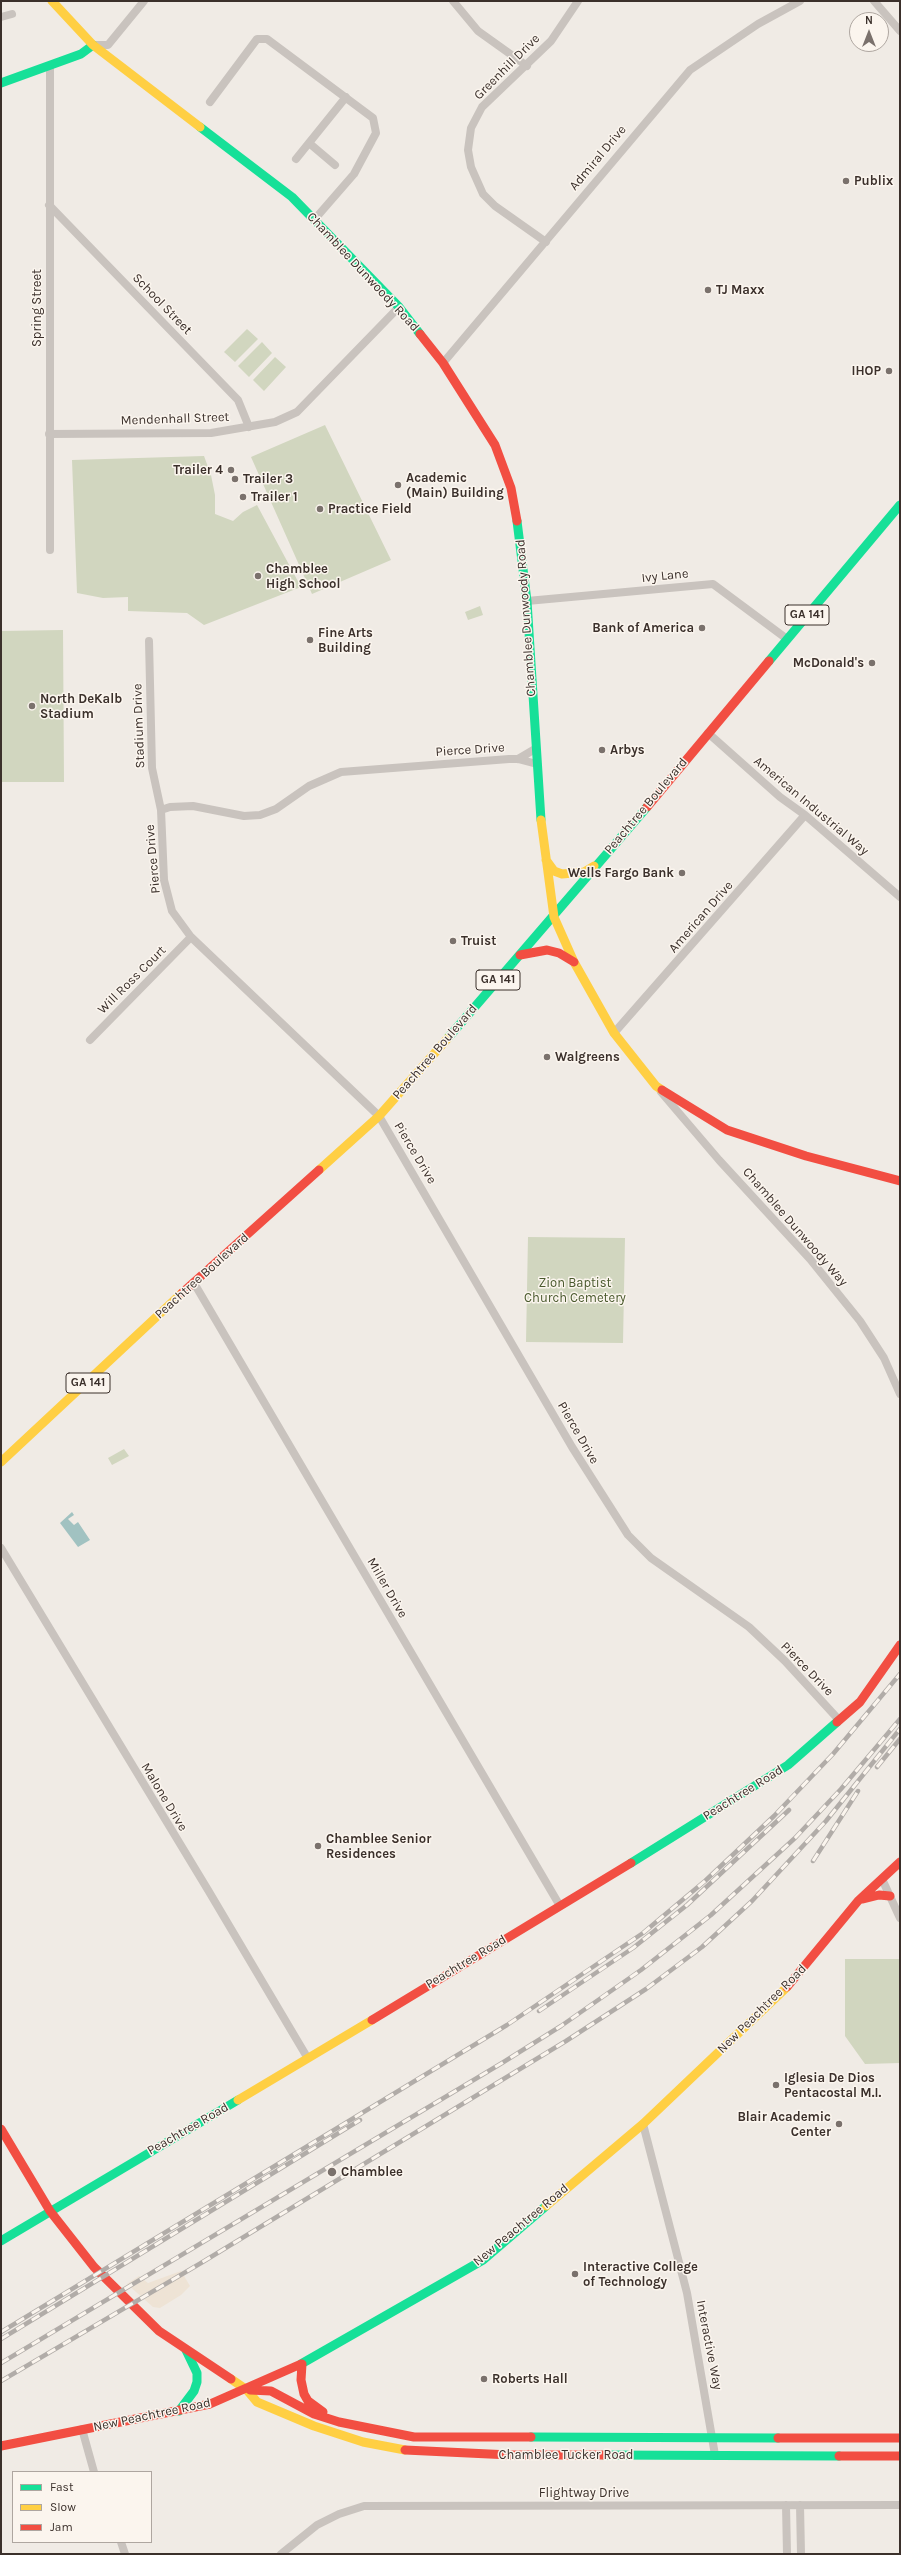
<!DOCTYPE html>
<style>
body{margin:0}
#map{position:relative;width:901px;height:2555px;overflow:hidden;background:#f0ebe5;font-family:Karla,sans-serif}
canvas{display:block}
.frame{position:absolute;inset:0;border:2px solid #3b302b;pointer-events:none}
.legend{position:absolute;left:12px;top:2471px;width:140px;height:72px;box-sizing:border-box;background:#fbf5ee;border:1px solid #aea6a0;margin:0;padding:5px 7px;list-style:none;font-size:12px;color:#3b302b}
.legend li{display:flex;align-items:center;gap:8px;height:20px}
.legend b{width:20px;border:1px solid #aea6a0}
.north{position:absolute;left:849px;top:12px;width:40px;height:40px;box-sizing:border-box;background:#fbf5ee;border:1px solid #aea6a0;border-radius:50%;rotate:0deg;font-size:11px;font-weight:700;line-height:16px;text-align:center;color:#3b302b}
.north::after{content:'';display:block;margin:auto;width:14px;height:18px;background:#7a716c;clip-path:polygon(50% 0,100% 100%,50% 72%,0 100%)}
</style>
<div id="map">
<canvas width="901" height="2555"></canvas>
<div class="frame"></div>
<ul class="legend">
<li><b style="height:5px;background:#16e098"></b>Fast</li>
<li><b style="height:5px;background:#ffcf43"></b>Slow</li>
<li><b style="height:5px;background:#f24e42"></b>Jam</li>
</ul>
<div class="north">N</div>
</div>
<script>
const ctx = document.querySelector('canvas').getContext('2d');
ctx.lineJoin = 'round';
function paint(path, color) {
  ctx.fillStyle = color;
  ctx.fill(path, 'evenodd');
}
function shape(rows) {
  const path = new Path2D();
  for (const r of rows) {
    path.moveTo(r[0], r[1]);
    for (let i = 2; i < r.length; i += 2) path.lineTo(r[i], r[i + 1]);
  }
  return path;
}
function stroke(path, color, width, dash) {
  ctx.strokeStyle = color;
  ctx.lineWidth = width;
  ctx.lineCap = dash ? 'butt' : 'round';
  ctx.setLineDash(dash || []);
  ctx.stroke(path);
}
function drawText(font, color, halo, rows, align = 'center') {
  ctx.font = font + ' Karla,sans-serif';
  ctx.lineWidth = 3;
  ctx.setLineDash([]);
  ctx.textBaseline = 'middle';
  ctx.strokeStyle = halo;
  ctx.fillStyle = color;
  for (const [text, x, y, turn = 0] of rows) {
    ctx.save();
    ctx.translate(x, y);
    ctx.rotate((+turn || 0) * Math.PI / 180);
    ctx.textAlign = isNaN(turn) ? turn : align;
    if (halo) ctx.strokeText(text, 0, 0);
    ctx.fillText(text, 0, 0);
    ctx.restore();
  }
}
paint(shape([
 [247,329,258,339,235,362,224,352],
 [262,342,272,353,249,377,238,366],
 [275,357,286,367,264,391,253,380],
 [325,425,391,560,312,594,251,457],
 [204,456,211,475,215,495,215,514,233,521,243,512,257,505,301,587,204,625,187,613,128,611,128,597,103,598,77,593,72,460],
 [480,606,483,615,468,620,465,612],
 [63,630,64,782,1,782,1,631],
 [528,1237,625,1238,623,1343,526,1342],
 [124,1449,129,1456,112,1465,108,1458],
 [845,1959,900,1959,900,2063,865,2064,845,2036]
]), '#d1d6bf');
paint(shape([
 [181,2271,190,2286,181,2295,160,2308,153,2307,127,2284,139,2276,148,2283]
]), '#eee3d5');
paint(shape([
 [72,1512,74,1515,68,1519,74,1525,78,1522,90,1540,78,1547,60,1523]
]), '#a1c2c1');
stroke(shape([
 [453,1,478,31,527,66],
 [874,1,900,31],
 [1,17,12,14],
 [93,45,108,45,144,1],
 [50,66,50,550],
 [210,102,257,39,267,39,373,118,376,133,354,174,314,220],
 [309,143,335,165],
 [296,159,346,97],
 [49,205,238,400,249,427],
 [546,242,495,206,483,194,471,167,468,150,471,128,482,107,551,41,578,1],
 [443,363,690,70,758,24,800,1],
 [49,434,211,433,275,422,297,412,399,307],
 [527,601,713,584,787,639],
 [149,641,152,768,161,810,164,880,172,911,191,937,379,1116,572,1447,628,1535,651,1558,749,1627,785,1661,839,1720],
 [708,733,780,797,805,815,900,897],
 [518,759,535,749],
 [161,810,170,807,193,806,244,816,260,815,276,809,309,786,341,772,509,759,518,759,537,764],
 [614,1033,805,815],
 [90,1040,191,937],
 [661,1092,719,1160,810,1259,860,1321,884,1358,900,1394],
 [194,1283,560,1906],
 [1,1548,208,1890,307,2057],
 [882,1879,900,1918],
 [643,2124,687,2293,715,2455],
 [82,2429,94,2472],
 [786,2505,787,2554],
 [800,2505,801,2554],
 [121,2542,125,2554],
 [281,2554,317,2525,339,2514,364,2506,900,2505]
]), '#c9c3be', 8);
stroke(shape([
 [1,83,81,54,93,45],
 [200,127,292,197,399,307,420,334],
 [517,521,527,601,541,820],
 [769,661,900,505],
 [448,1038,647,807],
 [631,1863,788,1765,837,1722],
 [1,2241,238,2100],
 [301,2364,483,2260,546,2206],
 [179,2411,194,2391,197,2382,197,2373,186,2350],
 [531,2437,778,2438],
 [604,2455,839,2456]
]), '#16e098', 9);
stroke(shape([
 [52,1,93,45,200,127],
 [541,820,554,917,574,962,614,1033,656,1086,662,1090],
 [546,860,554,871,562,874,584,872,594,866],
 [319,1170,379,1116,448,1038],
 [1,1462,182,1293],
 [238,2100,372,2020],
 [546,2206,643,2124,787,1987],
 [231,2379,247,2390,257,2402,314,2426,363,2442,405,2450]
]), '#ffcf43', 9);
stroke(shape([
 [420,334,443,363,495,445,511,488,517,521],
 [647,807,769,661],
 [520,955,547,950,559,953,574,962],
 [662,1090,727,1130,806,1156,900,1181],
 [182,1293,319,1170],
 [837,1722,860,1702,900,1645],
 [863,1899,879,1895,890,1896],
 [787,1987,858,1901,900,1862],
 [372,2020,631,1863],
 [1,2129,50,2211,94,2267,159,2331,231,2379],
 [302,2364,301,2380,304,2394,308,2401,323,2412],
 [250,2390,271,2391,314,2414,339,2422,414,2437,531,2437],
 [778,2438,900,2438],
 [1,2446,210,2404,301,2364],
 [405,2450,510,2455,604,2455],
 [839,2456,900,2456]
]), '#f24e42', 9);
const rail = shape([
 [877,1767,900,1739],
 [813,1861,858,1791],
 [539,2011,633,1948,687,1905,789,1810],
 [1,2332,507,2025,643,1933,705,1881,774,1816,833,1754,900,1674],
 [1,2339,360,2120],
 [1,2363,502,2063,561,2026,641,1970,711,1915,795,1838,841,1789,900,1719],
 [1,2381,201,2263,566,2041,646,1989,702,1947,752,1901,826,1821,900,1729]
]);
stroke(rail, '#b1aca8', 4.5);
stroke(rail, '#fbf5ee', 3, [9]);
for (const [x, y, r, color] of [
 [846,181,4,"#7a716c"],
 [708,290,4,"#7a716c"],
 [889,371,4,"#7a716c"],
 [231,470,4,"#7a716c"],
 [235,479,4,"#7a716c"],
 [398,485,4,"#7a716c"],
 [243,497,4,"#7a716c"],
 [320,509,4,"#7a716c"],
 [258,576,4,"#7a716c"],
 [702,628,4,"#7a716c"],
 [310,640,4,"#7a716c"],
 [872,663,4,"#7a716c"],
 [32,706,4,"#7a716c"],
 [602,750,4,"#7a716c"],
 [682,873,4,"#7a716c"],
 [453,941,4,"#7a716c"],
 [547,1057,4,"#7a716c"],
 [318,1846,4,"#7a716c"],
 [776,2085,4,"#7a716c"],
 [839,2124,4,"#7a716c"],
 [332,2172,5,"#7a716c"],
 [575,2274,4,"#7a716c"],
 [484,2379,4,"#7a716c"]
]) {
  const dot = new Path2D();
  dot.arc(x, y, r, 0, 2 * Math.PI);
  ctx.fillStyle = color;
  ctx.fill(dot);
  stroke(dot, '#fbf5ee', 1.5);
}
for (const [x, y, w] of [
 [807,615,44],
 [498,980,44],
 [88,1383,44]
]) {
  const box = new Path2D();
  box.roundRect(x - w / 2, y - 10, w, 20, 3);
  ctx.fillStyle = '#fbf5ee';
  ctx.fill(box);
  stroke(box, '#3b302b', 1);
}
drawText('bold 12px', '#3b302b', null, [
 ["GA 141",807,615],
 ["GA 141",498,980],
 ["GA 141",88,1383]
]);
drawText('13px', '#3b302b', '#fbf5ee', [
 ["Greenhill Drive",507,67,-45],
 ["Admiral Drive",598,158,-50],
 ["Chamblee Dunwoody Road",363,272,47],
 ["School Street",162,304,46],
 ["Spring Street",37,308,-90],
 ["Mendenhall Street",175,419,-2],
 ["Ivy Lane",665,576,-6],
 ["Chamblee Dunwoody Road",526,618,-94],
 ["Stadium Drive",139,726,-92],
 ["Pierce Drive",470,750,-4],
 ["Peachtree Boulevard",646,806,-50],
 ["American Industrial Way",811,806,40],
 ["Pierce Drive",153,859,-95],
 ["American Drive",701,917,-49],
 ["Will Ross Court",132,980,-45],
 ["Peachtree Boulevard",435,1052,-49],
 ["Pierce Drive",415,1153,59],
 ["Chamblee Dunwoody Way",795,1227,49],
 ["Peachtree Boulevard",202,1276,-42],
 ["Pierce Drive",578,1433,60],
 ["Miller Drive",387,1588,60],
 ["Pierce Drive",807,1669,46],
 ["Peachtree Road",743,1793,-32],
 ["Malone Drive",164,1797,59],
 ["Peachtree Road",466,1962,-31],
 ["New Peachtree Road",762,2009,-45],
 ["Peachtree Road",188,2129,-30],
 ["New Peachtree Road",521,2225,-40],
 ["Interactive Way",709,2345,79],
 ["New Peachtree Road",152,2415,-12],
 ["Chamblee Tucker Road",566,2455],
 ["Flightway Drive",584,2493]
]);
drawText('bold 13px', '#3b302b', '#fbf5ee', [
 ["Publix",854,181],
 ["TJ Maxx",716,290],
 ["IHOP",881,371,"right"],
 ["Trailer 4",223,470,"right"],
 ["Academic",406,478],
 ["(Main) Building",406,493],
 ["Trailer 3",243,479],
 ["Trailer 1",251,497],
 ["Practice Field",328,509],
 ["Chamblee",266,569],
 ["High School",266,584],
 ["Bank of America",694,628,"right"],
 ["Fine Arts",318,633],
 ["Building",318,648],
 ["McDonald's",864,663,"right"],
 ["North DeKalb",40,699],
 ["Stadium",40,714],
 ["Arbys",610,750],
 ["Wells Fargo Bank",674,873,"right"],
 ["Truist",461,941],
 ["Walgreens",555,1057],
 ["Chamblee Senior",326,1839],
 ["Residences",326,1854],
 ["Iglesia De Dios",784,2078],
 ["Pentacostal M.I.",784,2093],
 ["Blair Academic",831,2117,"right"],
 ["Center",831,2132,"right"],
 ["Chamblee",341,2172],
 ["Interactive College",583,2267],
 ["of Technology",583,2282],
 ["Roberts Hall",492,2379]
], 'left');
drawText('13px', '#4a5a2e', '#fbf5ee', [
 ["Zion Baptist",575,1283],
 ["Church Cemetery",575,1298]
]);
</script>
